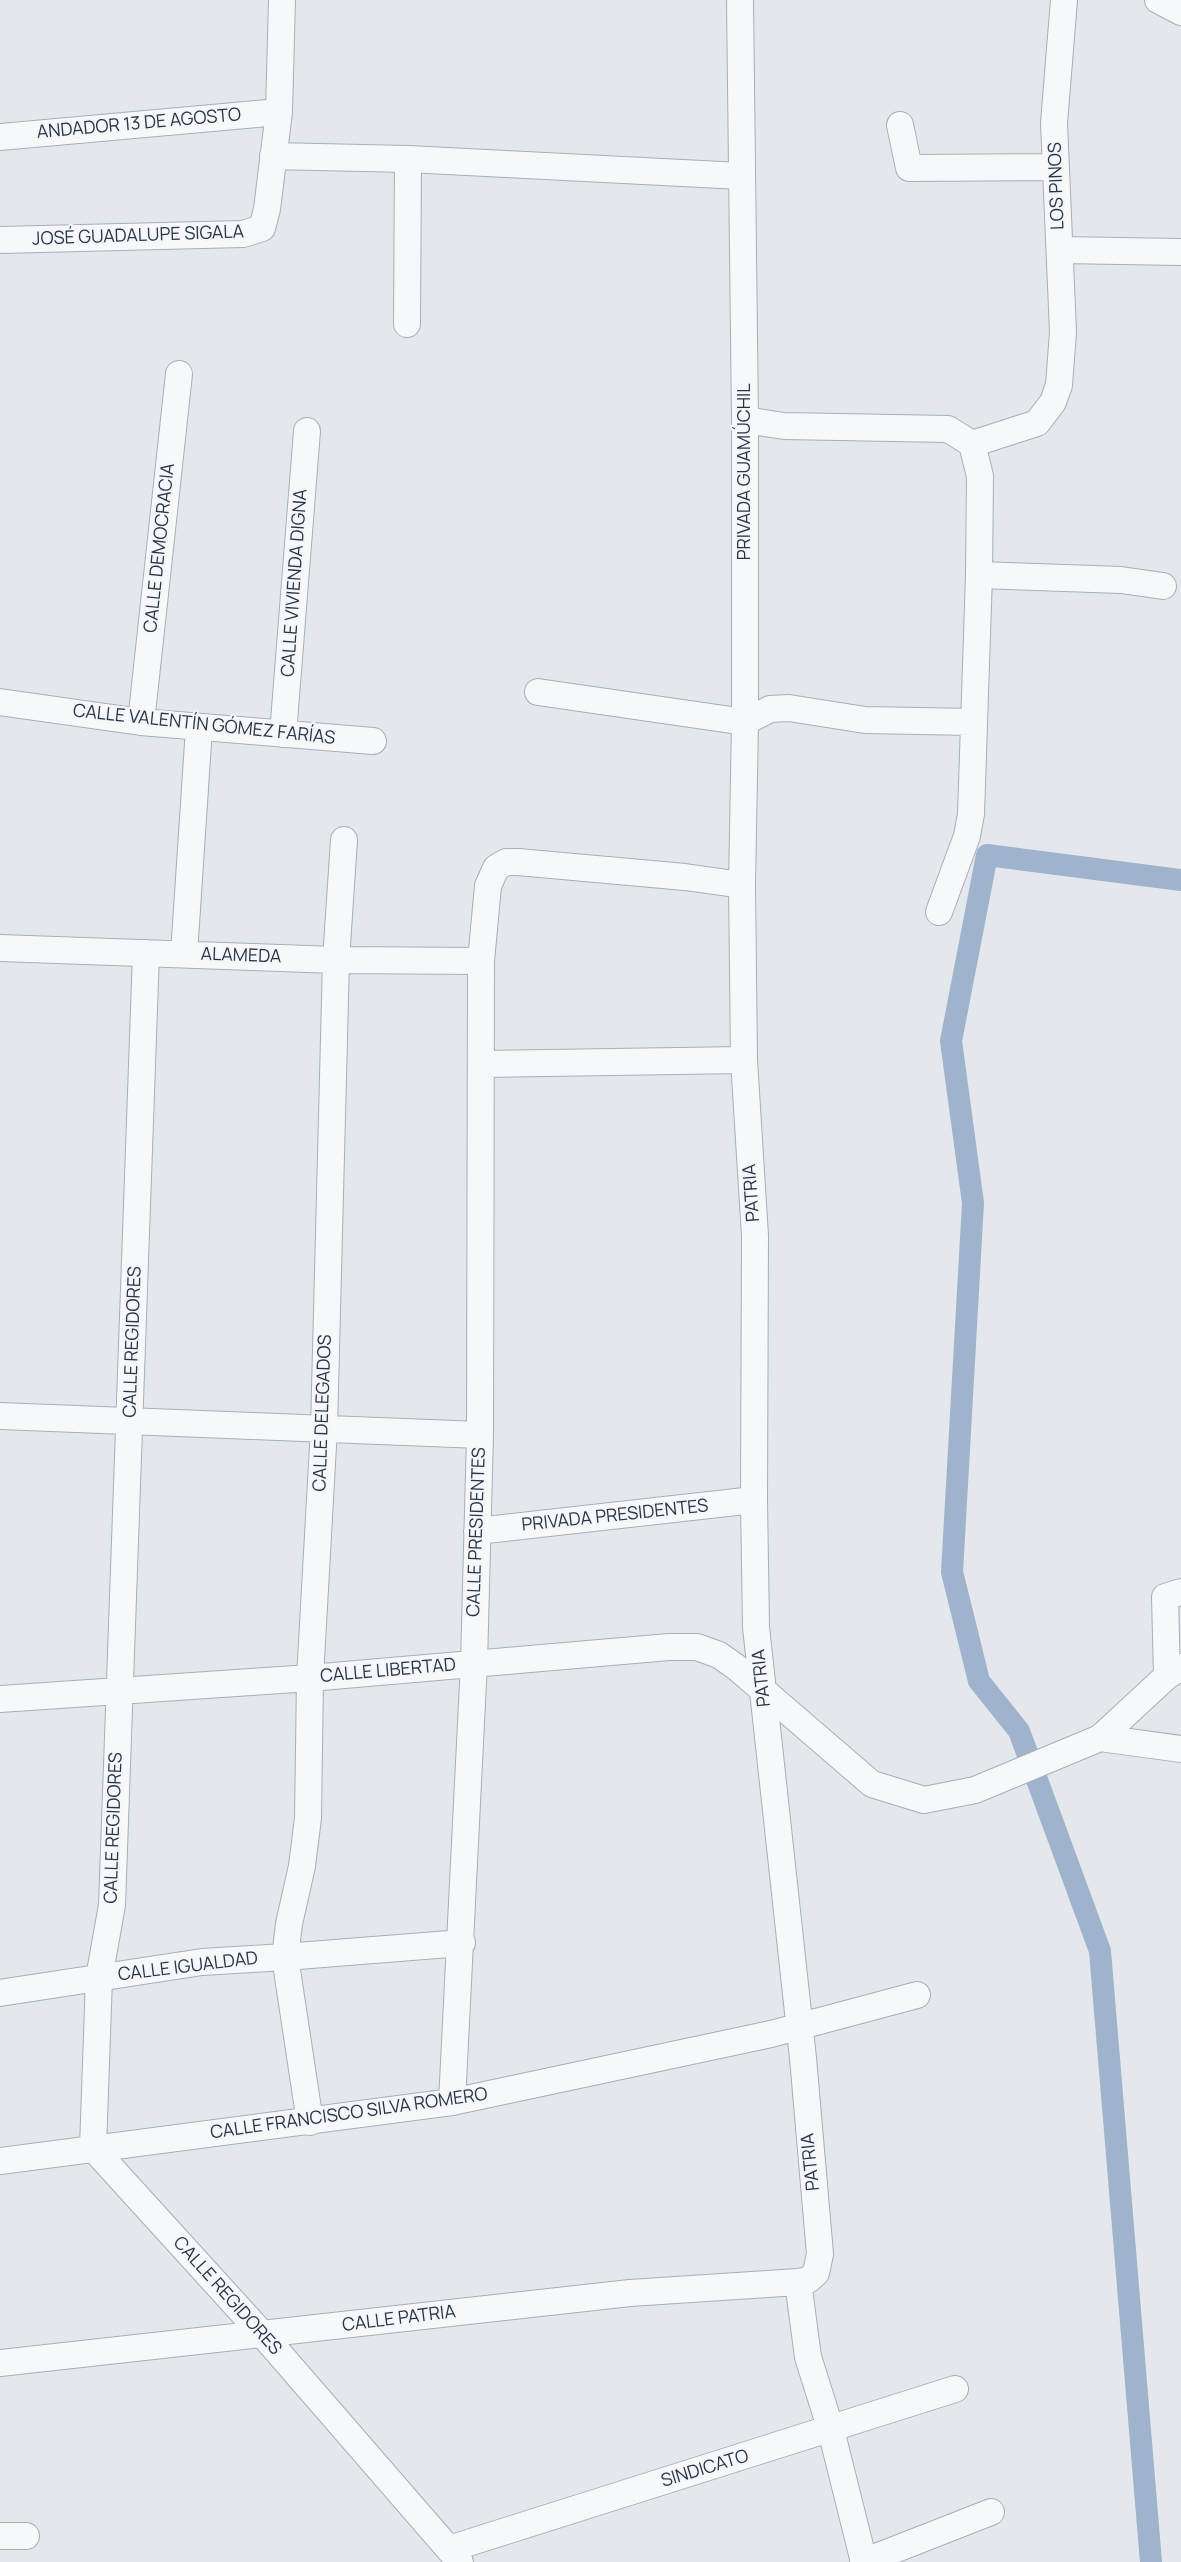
<!DOCTYPE html>
<meta charset="utf-8">
<style>
body{margin:0}
canvas{display:block;background:#e4e7ec}
</style>
<canvas width="1181" height="2562"></canvas>
<script>
const ctx = document.querySelector('canvas').getContext('2d');
ctx.lineJoin = 'round';
function shape(rows) {
  const path = new Path2D();
  for (const r of rows) {
    path.moveTo(r[0], r[1]);
    for (let i = 2; i < r.length; i += 2) path.lineTo(r[i], r[i + 1]);
  }
  return path;
}
function stroke(path, color, width, dash) {
  ctx.strokeStyle = color;
  ctx.lineWidth = width;
  ctx.lineCap = dash ? 'butt' : 'round';
  ctx.setLineDash(dash || []);
  ctx.stroke(path);
}
function drawText(font, color, halo, rows, align = 'center') {
  ctx.font = font + ' Manrope,sans-serif';
  ctx.lineWidth = 4.5;
  ctx.setLineDash([]);
  ctx.textBaseline = 'middle';
  ctx.strokeStyle = halo;
  ctx.fillStyle = color;
  for (const [text, x, y, turn = 0] of rows) {
    ctx.save();
    ctx.translate(x, y);
    ctx.rotate((+turn || 0) * Math.PI / 180);
    ctx.textAlign = isNaN(turn) ? turn : align;
    if (halo) ctx.strokeText(text, 0, 0);
    ctx.fillText(text, 0, 0);
    ctx.restore();
  }
}
stroke(shape([
 [1151,2562,1100,1951,1019,1731,979,1681,952,1572,973,1203,951,1041,987,855,1181,880]
]), '#9fb4cc', 22);
const minor = shape([
 [1158,0,1181,12],
 [900,125,909,168,1055,167],
 [0,137,279,112],
 [273,156,408,159,741,176],
 [0,240,243,234,262,228,267,209,279,112,282,0],
 [1060,250,1181,252],
 [407,324,408,159],
 [745,420,784,426,948,429,972,444,980,476,979,575,971,814,967,836,939,912],
 [972,444,1037,423,1053,402,1059,385,1063,332,1054,123,1064,0],
 [979,575,1121,580,1163,586],
 [538,692,745,722,770,709,789,708,865,720,973,722],
 [0,702,141,722,373,741],
 [141,722,179,374],
 [283,734,307,431],
 [0,948,336,960,481,961],
 [146,953,112,1905,99,1978,93,2148,264,2336,460,2562],
 [184,954,199,728],
 [481,1064,744,1060],
 [0,1416,480,1435],
 [477,1531,754,1500],
 [1167,1676,1165,1597,1181,1592],
 [0,1699,310,1678,669,1647,697,1647,719,1655,736,1667,872,1784,924,1800,975,1790,1100,1738,1181,1749],
 [1100,1738,1167,1676,1181,1667],
 [0,1993,202,1962,285,1957,289,1924,302,1866,308,1818,310,1678,324,1428,336,960,344,840],
 [452,2102,474,1663,480,1435,481,961,488,886,496,868,506,862,518,862,685,877,742,885,745,722,745,420,740,0],
 [310,2122,285,1957,462,1943],
 [0,2161,452,2102,771,2034,917,1995],
 [798,2282,808,2357,831,2430,864,2562],
 [0,2363,630,2293,798,2282,808,2280,816,2273,820,2254,803,2058,756,1627,754,1500,755,1236,744,1060,742,885],
 [0,2536,26,2536],
 [449,2549,955,2389],
 [863,2562,991,2512]
]);
stroke(minor, '#a9aeb7', 28);
stroke(minor, '#f7f8fa', 26);
drawText('18px', '#2b3445', '#f4f6f9', [
 ["ANDADOR 13 DE AGOSTO",139,124,-5],
 ["LOS PINOS",1057,186,-92],
 ["JOSÉ GUADALUPE SIGALA",138,236,-2],
 ["PRIVADA GUAMÚCHIL",745,472,-90],
 ["CALLE DEMOCRACIA",160,548,-84],
 ["CALLE VIVIENDA DIGNA",295,583,-86],
 ["CALLE VALENTÍN GÓMEZ FARÍAS",204,725,6],
 ["ALAMEDA",241,956,2],
 ["PATRIA",752,1193,-94],
 ["CALLE REGIDORES",133,1342,-88],
 ["CALLE DELEGADOS",323,1413,-88],
 ["PRIVADA PRESIDENTES",615,1516,-6],
 ["CALLE PRESIDENTES",477,1532,-88],
 ["CALLE LIBERTAD",388,1671,-5],
 ["PATRIA",762,1678,-96],
 ["CALLE REGIDORES",114,1828,-88],
 ["CALLE IGUALDAD",188,1967,-7],
 ["CALLE FRANCISCO SILVA ROMERO",349,2114,-8],
 ["PATRIA",811,2162,-96],
 ["CALLE REGIDORES",227,2296,48],
 ["CALLE PATRIA",399,2319,-7],
 ["SINDICATO",705,2469,-17]
]);
</script>
